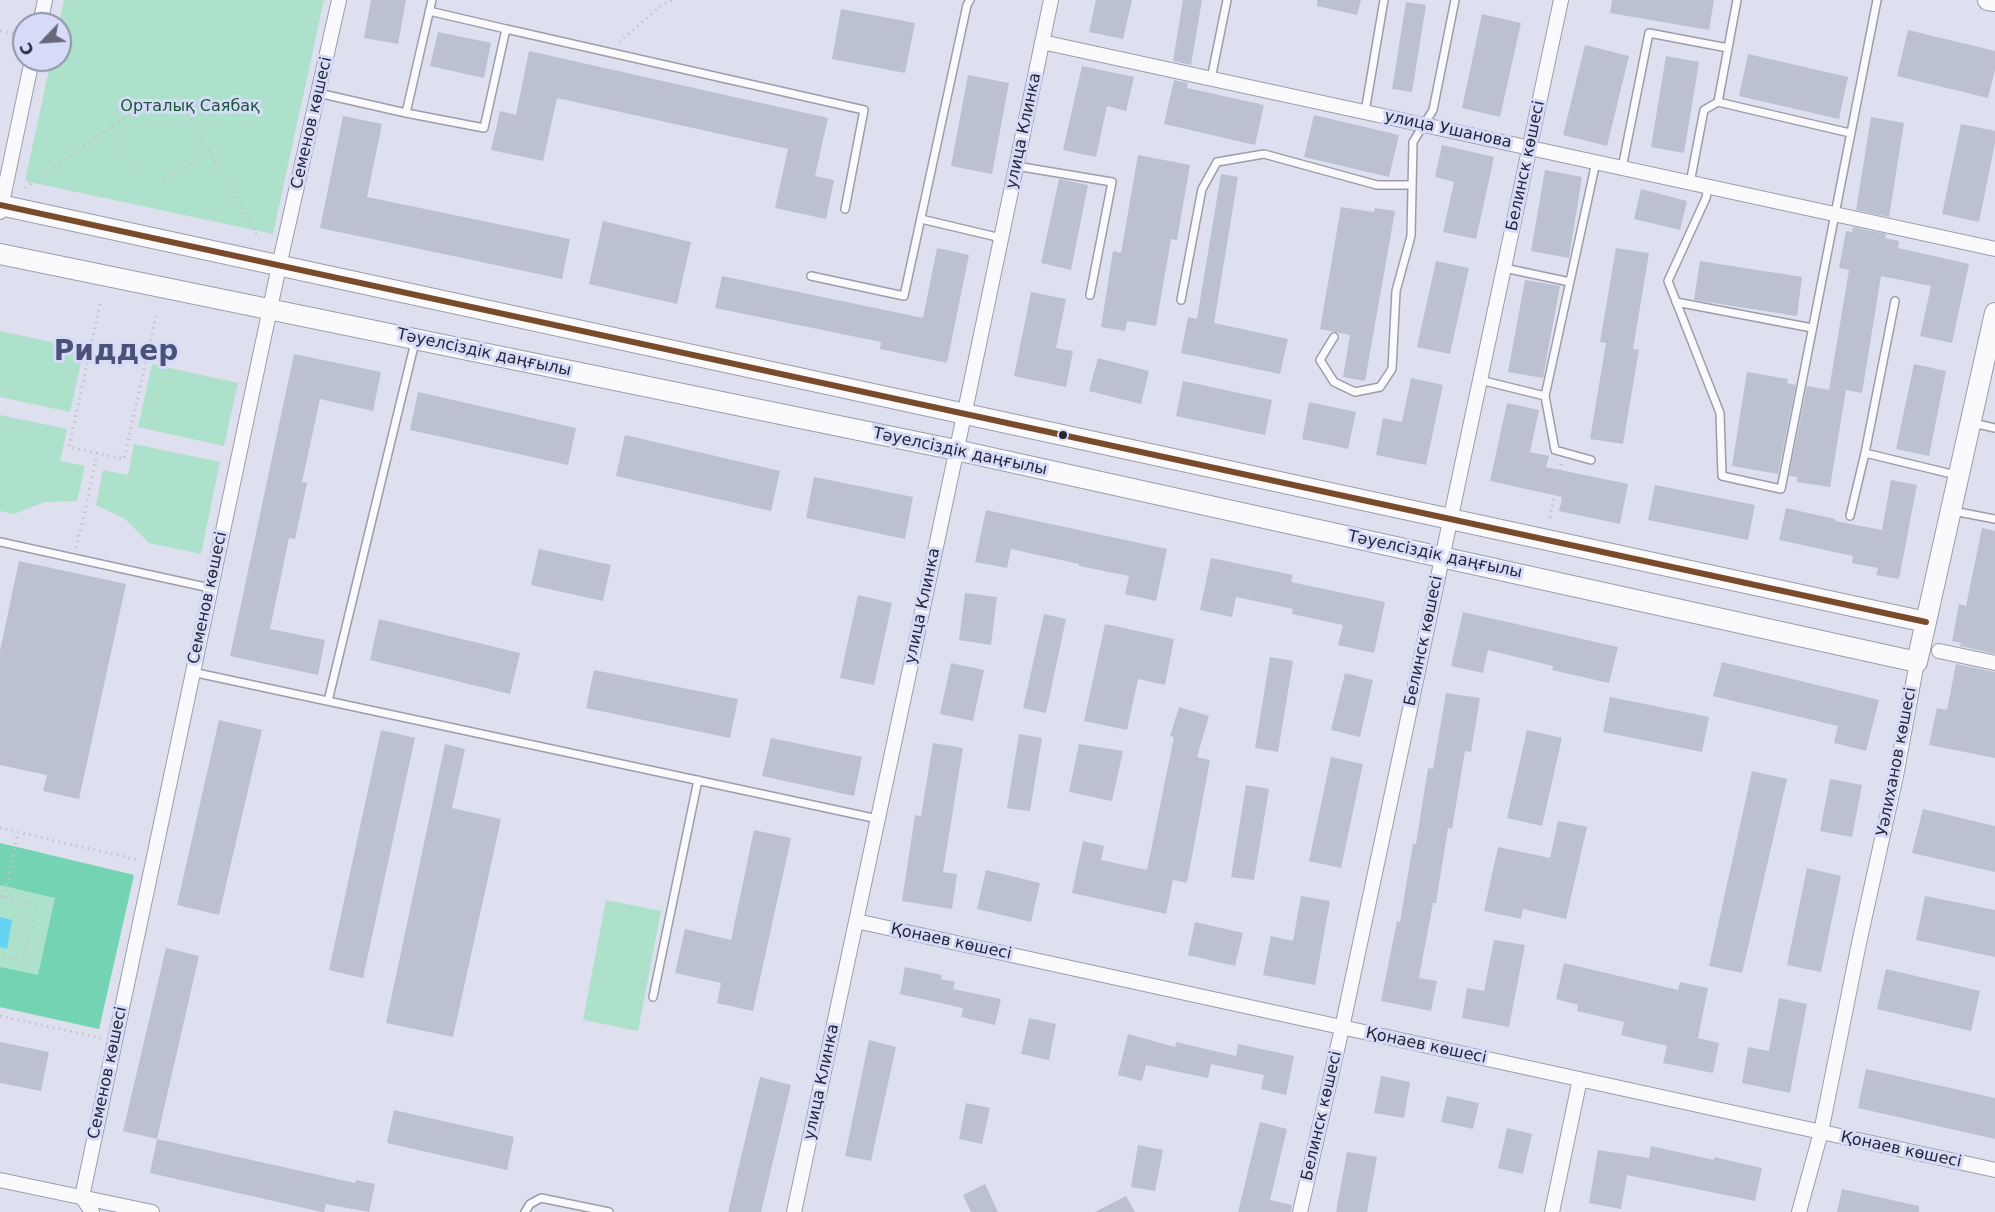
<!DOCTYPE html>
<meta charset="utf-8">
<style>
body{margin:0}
#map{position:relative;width:1995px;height:1212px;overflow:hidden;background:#dee0ef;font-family:"DejaVu Sans",sans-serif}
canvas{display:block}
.north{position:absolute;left:12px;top:12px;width:60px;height:60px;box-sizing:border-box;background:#d6dbf7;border:2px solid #8f93ab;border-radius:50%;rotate:245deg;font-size:16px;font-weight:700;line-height:24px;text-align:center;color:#252739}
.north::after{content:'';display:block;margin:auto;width:21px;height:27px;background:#666879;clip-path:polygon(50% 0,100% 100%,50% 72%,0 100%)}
</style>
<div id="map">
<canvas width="1995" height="1212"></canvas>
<div class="north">С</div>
</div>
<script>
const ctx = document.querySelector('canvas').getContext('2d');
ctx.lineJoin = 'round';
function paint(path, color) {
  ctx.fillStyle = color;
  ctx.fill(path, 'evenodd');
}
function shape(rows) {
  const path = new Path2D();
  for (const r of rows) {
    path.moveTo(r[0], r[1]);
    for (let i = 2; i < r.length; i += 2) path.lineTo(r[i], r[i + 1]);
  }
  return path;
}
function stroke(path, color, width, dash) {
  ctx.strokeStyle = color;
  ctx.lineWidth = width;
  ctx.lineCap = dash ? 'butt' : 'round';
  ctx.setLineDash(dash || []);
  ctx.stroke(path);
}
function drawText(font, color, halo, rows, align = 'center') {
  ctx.font = font + ' "DejaVu Sans",sans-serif';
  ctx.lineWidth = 6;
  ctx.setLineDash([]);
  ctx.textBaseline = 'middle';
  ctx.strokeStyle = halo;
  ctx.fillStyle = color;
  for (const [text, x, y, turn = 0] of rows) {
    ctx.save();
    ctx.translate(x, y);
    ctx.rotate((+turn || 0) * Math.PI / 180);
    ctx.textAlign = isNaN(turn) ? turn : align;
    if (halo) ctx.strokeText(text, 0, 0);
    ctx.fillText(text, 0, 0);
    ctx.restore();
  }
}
paint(shape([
 [64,0,324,0,273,234,25,181,51,60,60,60,59,24],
 [0,331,84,349,70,412,0,397],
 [152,364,238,383,224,446,138,427],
 [0,415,67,429,60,461,85,466,77,501,45,502,14,514,0,511],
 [134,444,220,462,201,554,149,543,125,519,96,505,103,470,128,475],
 [0,843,134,875,99,1029,0,1007],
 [606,900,661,911,638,1031,583,1020]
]), '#ade1cb');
paint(shape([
 [0,843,134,875,99,1029,0,1007,0,967,38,975,55,898,0,885]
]), '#73d3b3');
paint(shape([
 [0,917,12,920,7,949,0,947]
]), '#65d3f2');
paint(shape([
 [371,0,406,0,398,44,364,38],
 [1096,0,1132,0,1123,39,1089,32],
 [1183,0,1202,0,1191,65,1173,61],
 [1317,0,1361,0,1357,15,1317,6],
 [1612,0,1714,0,1709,30,1610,13],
 [1406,2,1426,5,1412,92,1392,89],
 [841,9,915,23,905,73,832,59],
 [1482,14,1521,23,1500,117,1462,108],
 [1908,30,1995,51,1995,70,1988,98,1897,76],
 [438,32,491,43,484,78,430,66],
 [1585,45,1629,56,1607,146,1563,135],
 [529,51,828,118,815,176,834,180,826,219,775,208,788,149,557,98,543,161,491,150,500,111,516,115],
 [1748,54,1848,77,1839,119,1739,96],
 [1666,56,1699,62,1684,153,1651,147],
 [1082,66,1134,77,1126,111,1107,106,1096,157,1063,150],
 [968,75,1009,83,992,174,951,166],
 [1174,80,1188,83,1187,88,1264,105,1255,145,1164,124],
 [1314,115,1399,135,1389,177,1304,157],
 [343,116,382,124,367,197,570,239,562,279,320,228],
 [1871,117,1904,123,1889,217,1856,210],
 [1961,124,1995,131,1995,143,1979,222,1942,214],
 [1442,145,1494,157,1476,239,1443,232,1454,182,1435,177],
 [1138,155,1190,165,1177,240,1171,239,1156,326,1127,321,1125,331,1101,327,1113,251,1121,253],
 [1545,170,1582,177,1569,258,1531,251],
 [1221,174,1238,177,1214,323,1288,339,1280,374,1181,353,1188,317,1197,319],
 [1059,179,1088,185,1071,270,1041,263],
 [1641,189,1687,201,1680,230,1634,219],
 [1341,207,1374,212,1375,208,1395,211,1365,381,1343,377,1350,335,1320,329],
 [603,221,691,242,677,304,589,284],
 [1853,227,1886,234,1885,238,1899,241,1898,248,1969,264,1952,343,1920,336,1931,286,1881,276,1862,393,1846,390,1830,487,1797,482,1797,477,1789,476,1807,386,1829,390,1849,270,1839,268,1846,231,1852,232],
 [937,248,969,255,947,363,880,349,881,342,715,308,722,276,923,318],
 [1616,248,1649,253,1633,349,1639,350,1623,444,1590,439,1606,343,1600,342],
 [1436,261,1469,268,1450,354,1417,347],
 [1700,261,1802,277,1797,316,1694,300],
 [1525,280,1560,286,1543,378,1508,372],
 [1031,292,1066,299,1056,348,1073,351,1066,387,1014,376],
 [294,354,381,372,373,411,320,399,302,482,307,483,295,539,289,538,270,629,325,640,318,675,230,656],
 [1098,358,1149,371,1141,404,1089,391],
 [1914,364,1946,371,1929,456,1896,449],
 [1747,372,1788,379,1787,383,1796,385,1778,474,1732,466],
 [1411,378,1443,385,1426,465,1376,455,1383,418,1402,422],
 [1183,381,1272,400,1265,435,1176,416],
 [418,392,576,428,568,465,410,430],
 [1309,402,1356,412,1348,449,1302,439],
 [1507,403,1539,410,1530,452,1549,456,1546,467,1628,484,1620,524,1559,511,1562,497,1490,481],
 [625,435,780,471,771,511,616,476],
 [814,477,913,497,905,539,806,518],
 [1891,480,1917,485,1899,579,1876,575,1878,568,1852,563,1853,556,1779,540,1786,508,1835,519,1835,521,1882,530],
 [1655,485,1755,505,1748,540,1648,520],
 [986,510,1167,549,1156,601,1125,594,1129,576,1079,566,1079,564,1011,549,1007,568,975,562],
 [1982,528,1995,531,1995,654,1960,646,1961,643,1952,641,1959,604,1966,606],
 [539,549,611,565,603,601,531,585],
 [1211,558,1293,575,1291,582,1385,602,1374,653,1338,645,1343,625,1292,614,1293,609,1236,597,1232,617,1200,610],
 [19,561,126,584,79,799,43,791,47,775,0,765,0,651],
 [965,593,997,597,991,645,959,640],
 [858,595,892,603,874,685,840,678],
 [1463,612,1618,647,1609,683,1552,670,1553,666,1488,650,1483,673,1451,666],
 [1044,614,1066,619,1046,713,1023,708],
 [379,619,520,653,510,694,370,660],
 [1105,624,1174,639,1165,685,1138,679,1127,730,1084,721],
 [1270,657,1293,661,1278,752,1255,748],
 [1722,662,1879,700,1866,751,1834,743,1838,726,1713,696],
 [951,663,984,670,973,721,940,714],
 [1956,664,1995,672,1995,758,1929,745,1937,708,1947,710],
 [594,670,738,699,730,738,586,708],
 [1345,673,1373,680,1360,737,1331,730],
 [1446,693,1480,698,1471,752,1465,751,1452,829,1448,828,1436,903,1433,903,1419,978,1437,981,1431,1011,1381,1001,1397,921,1400,922,1413,844,1416,844,1428,768,1433,769],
 [1610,697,1709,717,1702,752,1603,732],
 [1179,707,1209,716,1197,757,1210,760,1187,883,1173,880,1166,914,1072,893,1083,841,1104,846,1101,860,1147,870,1174,737,1170,736],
 [219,720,262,730,219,915,177,905],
 [381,730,415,738,363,978,329,970],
 [1527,730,1562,738,1542,826,1507,818],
 [1019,734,1042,738,1030,811,1007,808],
 [771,738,862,757,854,796,762,776],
 [933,743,963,748,943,872,957,874,952,909,902,901,915,815,921,816],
 [445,744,465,749,452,808,501,819,453,1037,386,1023],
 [1079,744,1123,751,1112,801,1069,792],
 [1331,757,1363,764,1341,868,1309,861],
 [1752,771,1787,779,1742,973,1709,966],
 [1830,779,1862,785,1852,837,1820,831],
 [1246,785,1269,789,1254,880,1231,877],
 [1923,809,1995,826,1995,872,1912,853],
 [1558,821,1587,827,1566,919,1523,909,1521,919,1484,911,1498,847,1550,858],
 [754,830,791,838,753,1011,717,1003,721,983,675,973,685,929,731,940],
 [1807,868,1841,876,1821,972,1787,965],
 [986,870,1040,883,1031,922,977,909],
 [1301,896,1330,901,1315,985,1263,975,1271,936,1293,941],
 [1925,896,1995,910,1995,957,1916,940],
 [1195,922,1243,933,1235,966,1188,955],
 [1494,940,1525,945,1509,1027,1462,1018,1467,988,1484,991],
 [166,948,199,956,157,1139,123,1131],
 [1564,963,1678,990,1680,982,1708,988,1698,1038,1719,1043,1713,1073,1663,1063,1667,1046,1621,1035,1624,1022,1577,1011,1578,1005,1556,999],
 [905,967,942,975,941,979,955,982,953,989,1001,999,995,1025,961,1017,963,1008,900,994],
 [1886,969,1980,991,1971,1031,1877,1009],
 [1779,998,1807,1004,1790,1093,1742,1083,1748,1047,1769,1051],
 [1029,1018,1056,1024,1049,1060,1021,1054],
 [1128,1034,1175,1047,1176,1042,1236,1056,1238,1044,1294,1056,1286,1095,1261,1089,1264,1075,1211,1064,1208,1078,1146,1065,1142,1081,1118,1075],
 [869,1040,896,1047,871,1161,845,1156],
 [0,1042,49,1052,41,1091,0,1083],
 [1866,1069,1995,1098,1995,1139,1858,1108],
 [1381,1076,1410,1082,1404,1118,1374,1113],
 [760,1077,791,1085,761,1212,728,1212],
 [1447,1096,1479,1103,1473,1129,1441,1122],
 [966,1103,990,1108,982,1144,959,1139],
 [394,1110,514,1137,507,1170,387,1143],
 [1260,1122,1287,1129,1270,1200,1292,1205,1291,1212,1238,1212],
 [1507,1128,1532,1134,1523,1174,1498,1168],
 [157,1139,355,1183,356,1180,375,1184,369,1212,326,1204,324,1212,322,1212,150,1173],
 [1138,1145,1163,1150,1155,1191,1131,1187],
 [1651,1146,1714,1160,1714,1157,1762,1168,1755,1201,1627,1175,1621,1209,1589,1203,1598,1150,1649,1158],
 [1347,1152,1377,1157,1367,1212,1336,1212],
 [985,1184,998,1212,971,1212,963,1195],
 [1842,1189,1919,1206,1919,1212,1837,1212],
 [1126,1196,1135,1212,1095,1212]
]), '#bbc1d0');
const lane = shape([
 [432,0,406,113,484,128,506,29,864,110,845,209],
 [429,11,506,29],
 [1211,79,1227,0],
 [318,93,406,113],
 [1718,102,1850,133],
 [1365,112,1384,0],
 [1016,166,1112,182,1090,295],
 [1622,168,1649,33,1728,48],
 [1690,183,1704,110,1718,102,1737,0],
 [1708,187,1706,198,1668,281,1720,413,1722,476,1781,489,1877,0],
 [921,219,1001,238],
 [1504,268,1570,282],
 [811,276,904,296,967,5,970,0],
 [1181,300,1202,189,1217,162,1264,154,1377,185,1412,185],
 [1676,302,1812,328],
 [1334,337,1320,360,1334,382,1355,392,1380,387,1392,369,1396,291,1411,236,1413,142,1433,110,1455,0],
 [1480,380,1545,396],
 [1973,423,1995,428],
 [1865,453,1895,301],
 [1591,460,1555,450,1545,396,1596,162],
 [1953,511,1995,519],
 [1850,516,1865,453,1956,475],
 [0,542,210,588],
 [192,672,878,819],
 [328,701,415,342],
 [653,997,698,780],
 [525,1212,530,1204,541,1198,609,1212]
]);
const street = shape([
 [40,24,45,0],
 [1042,42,1995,249],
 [0,212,32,60],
 [1939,651,1995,663],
 [856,921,1995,1170],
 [0,1180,152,1212],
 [82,1197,279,266,339,0],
 [82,1197,92,1212],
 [794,1212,969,392,1051,0],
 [1300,1212,1342,1028,1561,0],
 [1552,1212,1580,1079],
 [1799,1212,1821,1132,1859,943,1896,776,1917,662]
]);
const secondary = shape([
 [1988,0,1995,1],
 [0,205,1926,622],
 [0,254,956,450,1917,662,1995,313]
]);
stroke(lane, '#9b9dab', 10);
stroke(street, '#9b9dab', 16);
stroke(secondary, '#9b9dab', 22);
stroke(shape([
 [0,31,24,36],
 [619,42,662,5,672,0],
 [185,108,259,239],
 [111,127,135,173],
 [163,180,210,152],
 [25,188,150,99],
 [100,304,69,447,97,453,124,459,156,316],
 [1550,518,1561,464],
 [76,548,85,511,97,453],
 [0,828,139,860],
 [0,896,37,905,23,961,0,956],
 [4,897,18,833],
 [0,1016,101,1038]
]), '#c3c4ca', 3, [1.5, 4.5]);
stroke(lane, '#fafafd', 7);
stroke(street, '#fafafd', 14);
stroke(secondary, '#fafafd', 20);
stroke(shape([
 [0,205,1926,622]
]), '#7a4b2a', 6);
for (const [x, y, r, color] of [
 [1063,435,5,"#252739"]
]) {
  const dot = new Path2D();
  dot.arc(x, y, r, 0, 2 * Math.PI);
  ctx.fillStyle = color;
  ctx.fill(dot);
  stroke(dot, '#d6dbf7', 2);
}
drawText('16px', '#1b563a', '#d6dbf7', [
 ["Орталық Саябақ",190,107]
]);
drawText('16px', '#252739', '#d6dbf7', [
 ["Семенов көшесі",312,123,-77],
 ["улица Ушанова",1448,130,12],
 ["улица Клинка",1024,131,-78],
 ["Белинск көшесі",1526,166,-78],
 ["Тәуелсіздік даңғылы",484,353,12],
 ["Тәуелсіздік даңғылы",960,452,12],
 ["Тәуелсіздік даңғылы",1435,555,12],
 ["Семенов көшесі",208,598,-78],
 ["улица Клинка",923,606,-78],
 ["Белинск көшесі",1424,641,-78],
 ["Уәлиханов көшесі",1897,762,-79],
 ["Қонаев көшесі",951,942,12],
 ["Қонаев көшесі",1426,1046,12],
 ["Семенов көшесі",108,1073,-78],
 ["улица Клинка",822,1082,-78],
 ["Белинск көшесі",1322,1116,-77],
 ["Қонаев көшесі",1901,1150,12]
]);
drawText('bold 28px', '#4c5179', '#d6dbf7', [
 ["Риддер",116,353]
]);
</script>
